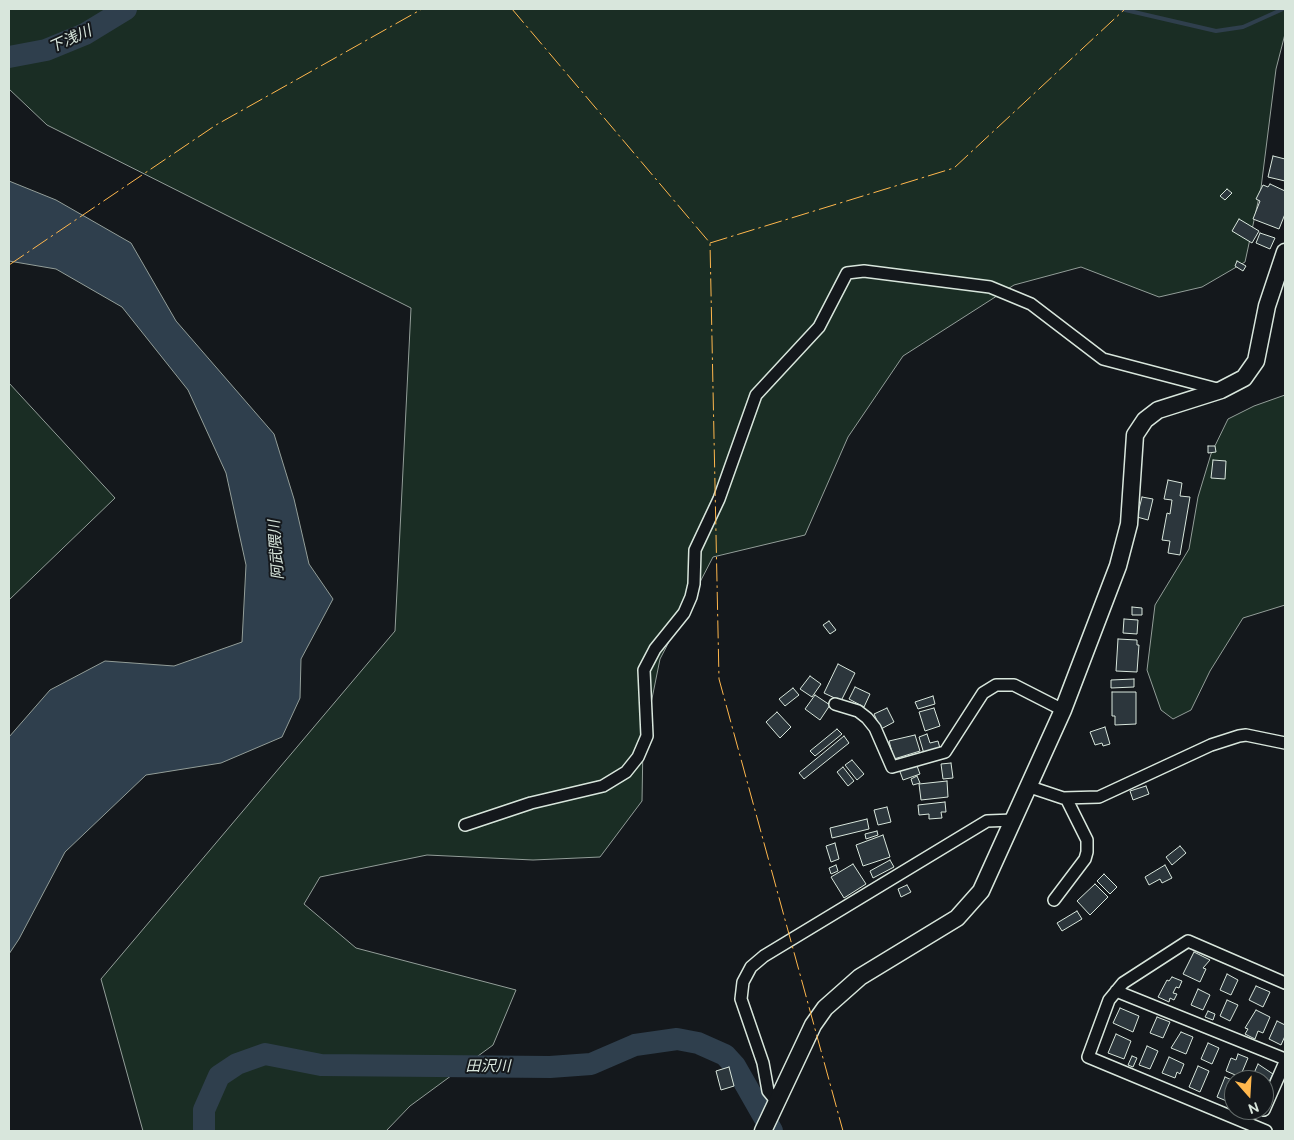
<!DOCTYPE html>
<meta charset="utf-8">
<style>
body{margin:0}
#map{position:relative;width:1294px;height:1140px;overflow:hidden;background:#14181c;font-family:Ubuntu,sans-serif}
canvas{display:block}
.frame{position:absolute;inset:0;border:10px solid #d8e6dc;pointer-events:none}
.north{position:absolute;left:1224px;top:1070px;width:50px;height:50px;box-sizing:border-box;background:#14181c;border:1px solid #626a69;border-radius:50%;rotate:161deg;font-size:14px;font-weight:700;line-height:20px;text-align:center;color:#d8e6dc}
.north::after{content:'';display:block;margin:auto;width:18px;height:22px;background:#ffb74d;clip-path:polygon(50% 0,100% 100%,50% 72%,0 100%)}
</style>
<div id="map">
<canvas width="1294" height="1140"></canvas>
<div class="frame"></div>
<div class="north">N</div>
</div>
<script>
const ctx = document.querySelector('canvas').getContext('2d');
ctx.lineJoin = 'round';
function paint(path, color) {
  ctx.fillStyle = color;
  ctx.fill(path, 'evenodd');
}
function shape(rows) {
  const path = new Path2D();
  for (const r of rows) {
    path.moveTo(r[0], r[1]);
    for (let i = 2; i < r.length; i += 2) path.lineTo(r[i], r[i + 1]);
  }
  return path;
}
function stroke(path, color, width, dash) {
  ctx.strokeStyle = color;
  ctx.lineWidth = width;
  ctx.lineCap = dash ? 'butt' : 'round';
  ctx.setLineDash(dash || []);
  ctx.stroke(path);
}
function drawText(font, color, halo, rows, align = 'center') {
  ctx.font = font + ' Ubuntu,"Noto Sans JP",sans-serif';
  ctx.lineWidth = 4;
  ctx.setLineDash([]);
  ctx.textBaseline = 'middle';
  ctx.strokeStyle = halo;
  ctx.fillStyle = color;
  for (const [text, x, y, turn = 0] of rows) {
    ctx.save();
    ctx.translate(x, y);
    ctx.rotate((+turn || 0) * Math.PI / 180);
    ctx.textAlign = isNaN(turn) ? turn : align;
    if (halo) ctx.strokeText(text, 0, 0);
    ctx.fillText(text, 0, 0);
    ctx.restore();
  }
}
const green = shape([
 [9,9,1285,9,1285,34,1276,69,1261,188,1245,262,1202,287,1159,297,1081,267,1014,285,903,356,848,437,805,535,713,557,660,659,643,743,642,801,600,857,533,860,427,855,320,877,304,904,356,948,516,990,493,1045,410,1106,386,1131,143,1131,101,979,395,631,411,308,47,125,9,89,9,9],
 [9,383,115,498,9,600,9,383],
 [1285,395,1285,605,1243,618,1210,671,1191,710,1173,719,1161,710,1147,670,1155,605,1189,549,1198,497,1211,454,1228,419,1254,406,1285,395]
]);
paint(green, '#1a2d24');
stroke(green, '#939e99', 1);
const water = shape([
 [9,181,56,200,131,243,176,321,274,434,294,499,309,564,333,599,301,659,300,698,282,737,221,763,146,775,65,852,19,939,9,954,9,737,50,690,105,661,174,666,242,642,246,565,226,473,188,390,122,307,56,269,9,261,9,181]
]);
paint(water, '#2f3f4d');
stroke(water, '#939e99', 1);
stroke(shape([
 [1121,9,1216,31,1243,27,1283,9]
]), '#2f3f4d', 4);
stroke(shape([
 [9,57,46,50,85,34,126,9],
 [204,1131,204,1110,219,1076,237,1064,265,1054,321,1065,550,1067,591,1064,635,1045,677,1039,698,1043,725,1055,735,1066,772,1131]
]), '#2f3f4d', 22);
const building = shape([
 [1273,156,1285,159,1285,181,1268,177,1273,156],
 [1270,184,1285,191,1285,214,1279,229,1253,219,1260,201,1256,199,1263,185,1268,187,1270,184],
 [1227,189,1232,193,1225,200,1220,196,1227,189],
 [1239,219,1259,231,1252,243,1232,231,1239,219],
 [1260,233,1275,238,1270,249,1256,243,1260,233],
 [1237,261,1246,266,1243,271,1235,266,1237,261],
 [1208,446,1215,446,1216,452,1208,453,1208,446],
 [1213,460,1226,461,1225,479,1211,478,1213,460],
 [1168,480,1182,483,1180,496,1190,497,1180,555,1168,553,1170,541,1162,540,1167,513,1170,514,1172,500,1164,499,1168,480],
 [1142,497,1153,499,1148,520,1137,517,1142,497],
 [1132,607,1142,608,1142,615,1132,615,1132,607],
 [1124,619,1138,620,1137,634,1123,633,1124,619],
 [829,621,836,630,830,634,823,625,829,621],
 [1118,639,1137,640,1137,645,1139,645,1137,672,1116,671,1118,639],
 [838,664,855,673,841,701,824,693,838,664],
 [810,676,821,684,812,697,800,689,810,676],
 [1134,679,1134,687,1111,688,1111,680,1134,679],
 [855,687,870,694,864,707,849,699,855,687],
 [793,688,799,695,785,706,779,699,793,688],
 [1112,692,1136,692,1136,724,1115,725,1115,716,1112,716,1112,692],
 [815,695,830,705,820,720,805,709,815,695],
 [933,696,935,704,918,709,915,702,933,696],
 [887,708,894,722,881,729,874,714,887,708],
 [934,708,940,726,925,731,919,712,934,708],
 [777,712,791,727,780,738,766,722,777,712],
 [1105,727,1110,744,1103,746,1102,743,1095,745,1090,732,1105,727],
 [837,729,842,734,815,756,810,751,837,729],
 [927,734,930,743,938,741,941,752,925,757,919,737,927,734],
 [915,735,920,751,894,759,889,741,915,735],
 [844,736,849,743,804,779,799,773,844,736],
 [852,760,864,774,857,780,845,765,852,760],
 [916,763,920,774,903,780,899,769,916,763],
 [951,763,953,778,943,779,941,764,951,763],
 [843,767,854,781,848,786,837,772,843,767],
 [917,776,920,783,913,785,911,779,917,776],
 [947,781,948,797,921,800,919,784,947,781],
 [1146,786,1149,794,1133,800,1130,791,1146,786],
 [945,802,946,812,941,812,942,818,929,819,929,814,919,815,918,805,945,802],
 [887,807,891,822,878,825,874,810,887,807],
 [867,819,869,829,832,838,830,828,867,819],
 [877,831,878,835,866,839,865,834,877,831],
 [883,835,890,857,863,866,856,845,883,835],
 [835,843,839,859,831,862,826,846,835,843],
 [1180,846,1186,853,1172,865,1166,857,1180,846],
 [890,860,894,867,873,878,870,871,890,860],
 [853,864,866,884,844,898,831,877,853,864],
 [836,865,838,871,831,874,829,868,836,865],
 [1165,865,1172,878,1162,883,1160,879,1149,885,1145,877,1165,865],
 [1104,874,1117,887,1110,894,1097,881,1104,874],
 [1095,884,1108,897,1090,915,1077,901,1095,884],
 [907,885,911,892,901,897,898,889,907,885],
 [1077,911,1082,919,1062,931,1057,923,1077,911],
 [1194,952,1210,960,1203,968,1206,969,1200,982,1183,974,1194,952],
 [1227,974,1238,980,1231,995,1220,990,1227,974],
 [1172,977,1182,981,1179,988,1176,987,1173,993,1177,994,1174,1000,1170,998,1169,1002,1158,997,1167,980,1169,981,1172,977],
 [1256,986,1270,992,1263,1007,1249,1000,1256,986],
 [1198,989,1210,995,1203,1010,1191,1005,1198,989],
 [1227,1000,1238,1005,1230,1021,1220,1016,1227,1000],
 [1120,1008,1139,1016,1133,1032,1113,1023,1120,1008],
 [1256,1010,1270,1017,1263,1033,1258,1031,1255,1039,1245,1034,1248,1029,1245,1028,1256,1010],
 [1208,1011,1215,1014,1213,1020,1205,1017,1208,1011],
 [1157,1017,1170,1022,1163,1038,1150,1033,1157,1017],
 [1277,1021,1285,1025,1285,1036,1281,1045,1269,1039,1277,1021],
 [1181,1032,1193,1037,1186,1054,1171,1048,1181,1032],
 [1116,1034,1131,1041,1124,1059,1108,1053,1116,1034],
 [1208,1043,1219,1048,1212,1064,1201,1059,1208,1043],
 [1147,1046,1158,1051,1150,1069,1139,1065,1147,1046],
 [1238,1054,1248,1058,1240,1077,1226,1071,1231,1058,1236,1060,1238,1054],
 [1132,1056,1137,1058,1133,1067,1128,1065,1132,1056],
 [1169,1057,1184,1064,1180,1074,1177,1072,1175,1078,1162,1073,1169,1057],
 [1258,1064,1273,1074,1266,1088,1264,1087,1264,1080,1251,1080,1258,1064],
 [1198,1066,1209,1071,1200,1092,1189,1087,1198,1066],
 [729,1067,734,1086,721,1090,716,1071,729,1067],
 [1225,1077,1234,1081,1234,1089,1229,1102,1217,1097,1225,1077]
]);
paint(building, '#2c363c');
stroke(building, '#d8e6dc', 1);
const street = shape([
 [835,704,858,711,867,718,875,728,892,767,945,752,983,693,996,685,1014,685,1063,710],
 [1030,787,1063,798,1099,797,1211,745,1239,736,1246,735,1285,743],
 [465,825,531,803,603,786,626,772,638,757,647,736,644,670,655,649,684,613,691,597,694,584,695,550,719,499,756,395,819,327,847,273,864,271,990,287,1031,304,1103,359,1221,390],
 [1054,900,1085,859,1087,852,1087,840,1066,798],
 [1116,991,1285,1059],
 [777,1102,768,1091,763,1063,741,999,743,982,751,967,764,956,987,821,1014,820],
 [1264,1110,1285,1062],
 [1266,1131,1088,1057,1109,1000,1123,983,1188,941,1285,983]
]);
const secondary = shape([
 [763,1131,813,1025,825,1008,860,977,957,918,981,891,1063,710,1118,566,1129,524,1135,435,1145,420,1158,410,1221,390,1244,378,1256,361,1267,306,1285,252]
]);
stroke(street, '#d8e6dc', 14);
stroke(secondary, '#d8e6dc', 19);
stroke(street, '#14181c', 11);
stroke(secondary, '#14181c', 16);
stroke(shape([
 [512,9,710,243,719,679,843,1131],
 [710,243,954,168,1125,9],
 [9,265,216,125,422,9]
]), '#ffb74d', 1, [18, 4, 2.5, 4]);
drawText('italic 15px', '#d8e6dc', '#14181c', [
 ["下浅川",70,39,-24],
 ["阿武隈川",276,550,-94],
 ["田沢川",488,1066]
]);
</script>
